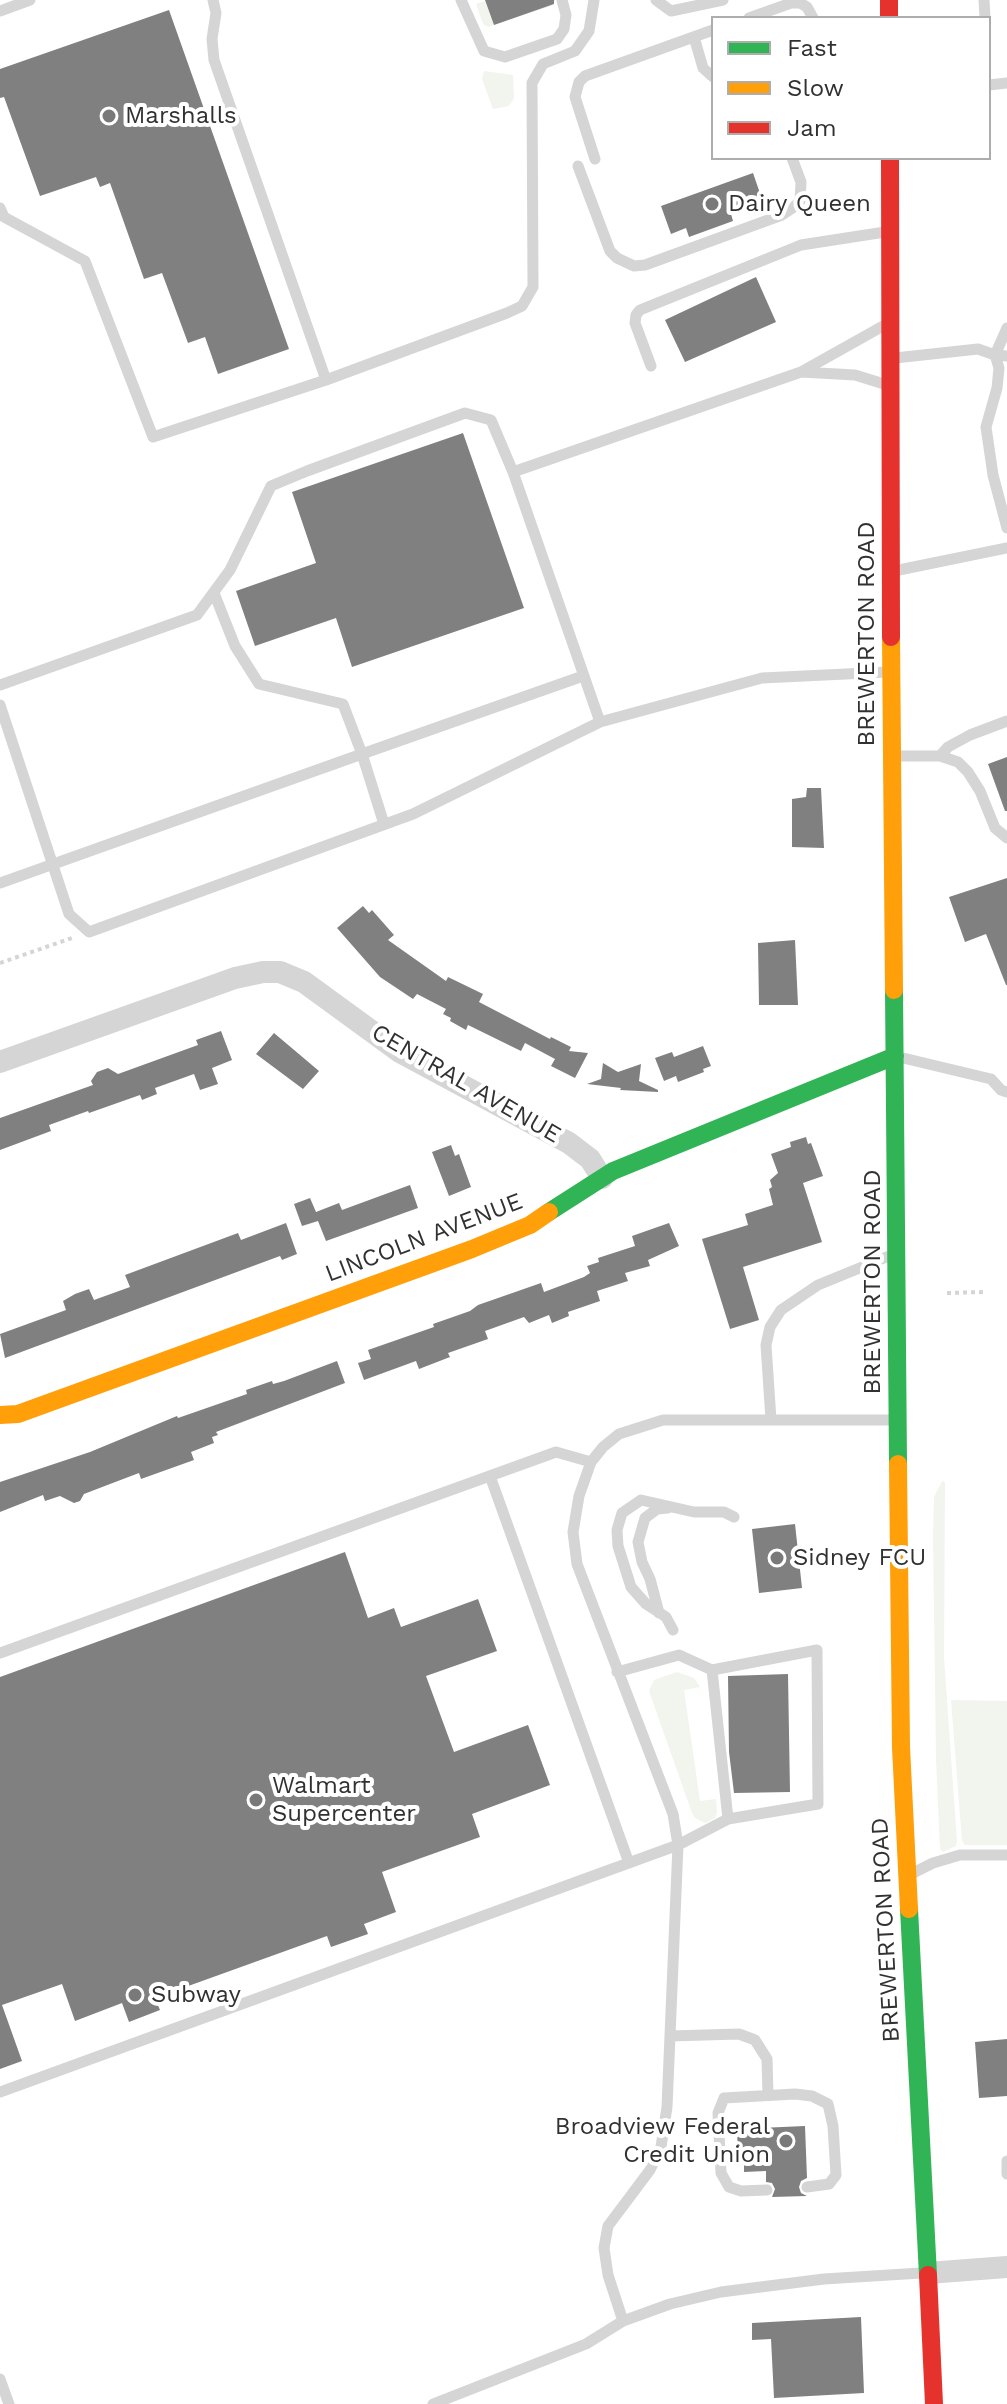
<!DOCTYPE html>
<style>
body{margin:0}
#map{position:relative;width:1007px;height:2404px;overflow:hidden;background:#fff;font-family:"Work Sans",sans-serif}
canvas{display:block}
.legend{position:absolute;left:711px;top:16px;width:280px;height:144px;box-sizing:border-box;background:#fff;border:2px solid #adadad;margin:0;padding:10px 14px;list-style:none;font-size:24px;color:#313131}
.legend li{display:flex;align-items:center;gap:16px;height:40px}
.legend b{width:40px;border:2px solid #adadad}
</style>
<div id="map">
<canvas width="1007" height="2404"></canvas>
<ul class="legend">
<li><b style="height:10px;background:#30b455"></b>Fast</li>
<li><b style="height:10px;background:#ff9f0a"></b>Slow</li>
<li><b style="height:10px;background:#e5322d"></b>Jam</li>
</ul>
</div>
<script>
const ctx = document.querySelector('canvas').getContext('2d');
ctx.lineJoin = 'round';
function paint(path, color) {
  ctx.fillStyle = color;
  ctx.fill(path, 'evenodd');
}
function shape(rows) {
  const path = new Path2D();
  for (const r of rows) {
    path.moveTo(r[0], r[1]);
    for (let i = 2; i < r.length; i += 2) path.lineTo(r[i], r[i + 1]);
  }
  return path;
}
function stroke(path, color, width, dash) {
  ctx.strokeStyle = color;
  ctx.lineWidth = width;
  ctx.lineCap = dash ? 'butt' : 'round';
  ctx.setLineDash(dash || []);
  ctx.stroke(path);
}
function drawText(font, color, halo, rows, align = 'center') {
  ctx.font = font + ' "Work Sans",sans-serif';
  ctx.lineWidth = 8;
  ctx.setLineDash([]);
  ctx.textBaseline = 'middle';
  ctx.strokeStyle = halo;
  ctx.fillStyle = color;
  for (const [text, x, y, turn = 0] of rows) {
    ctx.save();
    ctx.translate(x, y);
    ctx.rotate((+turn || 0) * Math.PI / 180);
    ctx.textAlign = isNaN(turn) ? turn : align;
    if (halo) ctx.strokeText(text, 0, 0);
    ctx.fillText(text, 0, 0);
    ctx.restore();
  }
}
paint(shape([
 [549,0,556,0,551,6,488,27,483,24,476,4,485,1,494,25],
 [484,71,513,75,514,98,509,106,493,109,482,79],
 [942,1481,945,1482,944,1658,957,1841,956,1846,943,1852,940,1849,936,1759,933,1535,934,1497],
 [677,1672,694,1678,700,1687,684,1690,700,1801,716,1799,717,1813,715,1818,705,1823,695,1818,692,1813,649,1691,654,1680],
 [951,1700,1007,1701,1007,1845,965,1845,962,1841]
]), '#f1f5ee');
paint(shape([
 [485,0,554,0,554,4,494,25],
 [169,10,289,349,218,374,205,337,188,343,162,273,144,279,110,183,100,187,96,177,40,196,4,97,0,98,0,69],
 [753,173,763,202,731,214,733,221,689,237,686,228,671,234,661,206],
 [756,277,776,322,685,362,665,320],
 [463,433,524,608,352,667,336,618,255,646,236,591,316,563,292,492],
 [1007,757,1007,811,1005,811,988,764],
 [807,788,821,788,824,848,792,847,792,799,806,797],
 [1007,878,1007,985,1006,985,986,934,965,942,949,897],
 [363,906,369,913,372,910,394,935,388,940,446,981,448,977,483,994,479,1002,550,1039,551,1037,571,1047,569,1051,588,1053,575,1078,551,1066,555,1059,525,1043,521,1051,468,1025,466,1030,450,1021,451,1018,443,1014,446,1009,417,994,413,999,380,977,337,928],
 [795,940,798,1005,759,1005,758,943],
 [221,1031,232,1060,212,1068,218,1084,200,1090,194,1074,155,1088,157,1094,142,1100,140,1095,89,1113,88,1111,49,1125,51,1131,0,1150,0,1118,93,1085,91,1081,97,1072,108,1068,118,1074,198,1045,196,1040],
 [274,1033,319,1071,303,1089,256,1054],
 [703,1046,711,1066,703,1069,704,1072,678,1082,676,1076,664,1081,655,1058,672,1052,674,1057],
 [603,1063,618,1072,641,1064,639,1081,658,1090,658,1092,620,1090,621,1088,587,1084,601,1079],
 [806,1137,808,1144,811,1143,823,1176,803,1183,822,1242,743,1267,759,1320,730,1329,702,1239,748,1225,745,1214,773,1205,769,1189,772,1187,770,1180,778,1173,771,1154,791,1147,790,1142],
 [451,1145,455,1156,459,1154,471,1187,449,1196,432,1152],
 [410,1185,418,1208,326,1241,318,1221,302,1226,294,1204,310,1198,316,1212,339,1203,342,1210],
 [286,1223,297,1254,282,1260,280,1256,5,1358,0,1334,66,1310,63,1301,75,1294,89,1289,94,1300,130,1287,125,1275,238,1233,241,1240],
 [669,1223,679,1246,648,1260,650,1266,625,1273,628,1281,597,1291,600,1301,568,1312,569,1316,552,1323,549,1315,529,1323,524,1317,485,1331,488,1339,448,1353,450,1357,419,1369,416,1361,364,1380,358,1363,371,1359,368,1350,434,1327,433,1324,470,1311,478,1305,541,1283,544,1292,584,1277,590,1273,587,1266,599,1262,598,1258,635,1246,632,1236],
 [337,1361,345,1383,216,1432,218,1435,212,1437,214,1443,191,1452,194,1460,141,1479,139,1473,110,1484,84,1494,80,1501,74,1503,60,1496,45,1501,43,1495,0,1512,0,1482,90,1452,177,1416,178,1418,247,1394,246,1390,272,1381,273,1384,284,1381],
 [795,1524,802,1588,759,1593,752,1529],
 [345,1552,368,1618,394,1608,401,1627,478,1599,497,1651,426,1676,454,1752,528,1725,550,1785,472,1814,480,1837,382,1872,396,1912,364,1924,368,1934,331,1947,327,1936,155,1998,160,2010,129,2022,122,2003,75,2021,62,1984,2,2005,22,2061,0,2069,0,1677],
 [788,1674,790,1792,734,1793,729,1752,728,1676],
 [1007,2039,1007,2096,979,2098,975,2042],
 [805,2126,807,2178,801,2181,799,2187,801,2193,807,2196,772,2197,775,2189,772,2183,766,2182,766,2171,744,2172,744,2157,738,2157,737,2129],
 [861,2317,864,2393,774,2398,771,2339,752,2340,752,2323]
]), '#808080');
stroke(shape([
 [0,963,72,938],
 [947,1293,985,1292]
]), '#d5d5d5', 4, [4, 4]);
stroke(shape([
 [213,0,216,13,212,39,214,60,326,380,507,313,522,306,533,287,532,83,543,64,575,51,589,31,594,0],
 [461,0,484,51,505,57,557,39,564,29,566,15,562,0],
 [656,0,671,11,723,0],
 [984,0,985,18],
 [0,11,30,0],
 [749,18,791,3,800,3,807,7,813,18],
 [694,37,703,68,713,77],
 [989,85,1007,83],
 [595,159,575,97,579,82,585,76,713,30],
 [578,166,610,251,617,258,634,266,645,265,782,215,794,207,800,201,801,182,792,158],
 [0,208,4,217,85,261,153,437,326,380],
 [883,326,801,372,855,375,884,384],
 [1007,328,995,355,1007,356],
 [895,358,978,349,995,355,999,368,997,388,986,427,993,475,1007,528],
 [651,366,635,323,636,315,640,310,801,245,885,232],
 [801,372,513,472,600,722,762,678,888,672],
 [894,571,1007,548],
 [214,593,235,646,259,684,343,704,362,754,583,676],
 [0,685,197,615,230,570,271,486,307,471,465,413,491,420,513,472],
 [0,705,69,914,89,932,413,814,600,722],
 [897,756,940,756,958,762,968,772,980,791,995,828,1007,838],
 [940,756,948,747,970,735,1007,721],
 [0,883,362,754,384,824],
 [899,1057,991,1079,1001,1090,1007,1092],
 [771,1420,766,1345,770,1327,781,1310,818,1285,889,1256],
 [490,1476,629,1863],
 [659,1613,650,1579,642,1562,638,1542,645,1518,657,1509,668,1508],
 [673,1630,666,1617,646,1604,631,1587,618,1546,617,1530,622,1513,641,1500,694,1512,724,1512,734,1517],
 [0,1653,556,1452,591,1462],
 [712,1670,728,1819],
 [911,1874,933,1863,960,1855,1007,1855],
 [670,2036,739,2034,755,2040,767,2059,768,2095],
 [0,2092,678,1845,728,1819,818,1804,817,1650,712,1670,679,1655,617,1672],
 [1007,2161,1007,2174],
 [767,2190,741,2191,729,2187,721,2173,718,2113,724,2098,795,2094,812,2096,828,2104,833,2126,836,2175,829,2184,807,2187],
 [623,2321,608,2275,604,2248,608,2226,650,2170,661,2147,667,2107,678,1845,673,1814,577,1564,573,1532,579,1496,591,1462,603,1447,619,1434,663,1420,893,1420],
 [0,2379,9,2404],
 [433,2404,586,2344,623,2321,670,2304,721,2292,824,2279,921,2273]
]), '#d5d5d5', 11);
stroke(shape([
 [0,1062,235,978,263,972,280,972,304,982,400,1052,569,1143,590,1159,602,1178],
 [928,2273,1007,2267]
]), '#d5d5d5', 22);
stroke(shape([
 [894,990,898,1464],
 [549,1212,613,1171,895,1056],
 [909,1909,928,2275]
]), '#30b455', 18);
stroke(shape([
 [891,637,894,990],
 [0,1415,18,1414,472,1249,530,1225,549,1212],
 [898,1464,901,1747,909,1909]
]), '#ff9f0a', 18);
stroke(shape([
 [889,0,889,18],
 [890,158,891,637],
 [928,2275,934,2404]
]), '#e5322d', 18);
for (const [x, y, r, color] of [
 [109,116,8,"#797979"],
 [712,204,8,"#797979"],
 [777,1558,8,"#797979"],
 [256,1800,8,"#797979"],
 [135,1995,8,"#797979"],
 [786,2141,8,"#797979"]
]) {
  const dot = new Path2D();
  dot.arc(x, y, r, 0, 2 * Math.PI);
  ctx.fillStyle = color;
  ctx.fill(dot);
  stroke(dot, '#fff', 3);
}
drawText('24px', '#313131', '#fff', [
 ["Marshalls",125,116],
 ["Dairy Queen",728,204],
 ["Sidney FCU",793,1558],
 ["Walmart",272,1786],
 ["Supercenter",272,1814],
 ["Subway",151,1995],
 ["Broadview Federal",770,2127,"right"],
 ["Credit Union",770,2155,"right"]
], 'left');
drawText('24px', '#313131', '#fff', [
 ["BREWERTON ROAD",867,634,-90],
 ["CENTRAL AVENUE",466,1084,30],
 ["LINCOLN AVENUE",424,1238,-21],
 ["BREWERTON ROAD",873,1282,-90],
 ["BREWERTON ROAD",886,1930,-93]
]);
</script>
